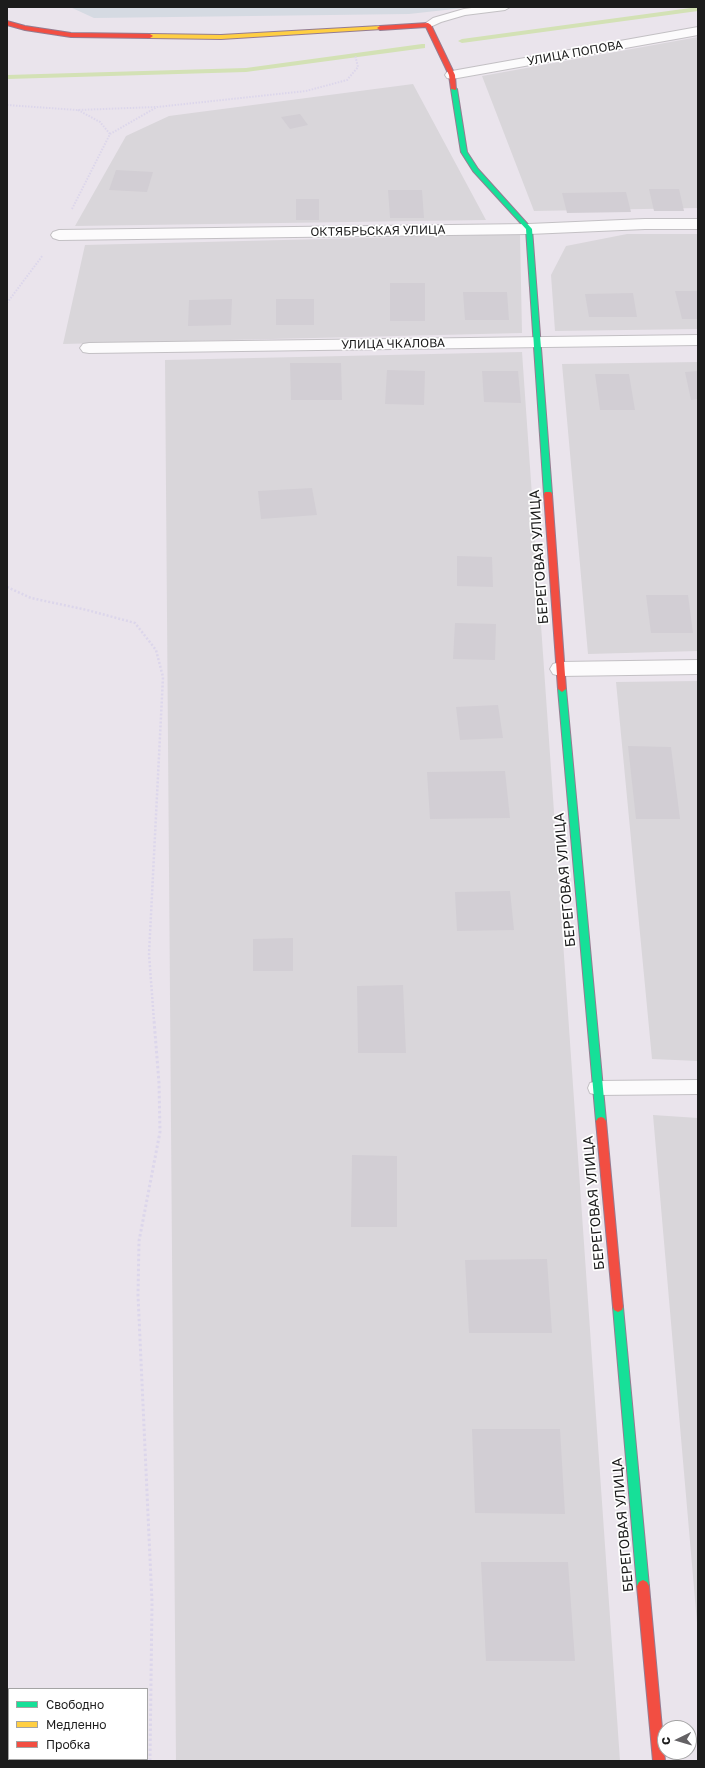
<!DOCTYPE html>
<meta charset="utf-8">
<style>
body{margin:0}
#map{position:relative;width:705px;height:1768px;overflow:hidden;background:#eae4ec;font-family:"Golos Text",sans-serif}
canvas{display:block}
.frame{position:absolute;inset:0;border:8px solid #1c1c1c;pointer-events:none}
.legend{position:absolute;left:8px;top:1688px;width:140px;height:72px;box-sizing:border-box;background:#fff;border:1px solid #a4a4a4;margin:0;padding:5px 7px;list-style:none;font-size:12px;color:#1c1c1c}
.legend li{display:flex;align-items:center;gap:8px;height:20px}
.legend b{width:20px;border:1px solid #a4a4a4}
.north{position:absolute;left:657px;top:1720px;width:40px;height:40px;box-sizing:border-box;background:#fff;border:1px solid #a4a4a4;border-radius:50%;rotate:265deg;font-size:11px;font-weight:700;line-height:16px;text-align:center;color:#1c1c1c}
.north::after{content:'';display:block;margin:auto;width:14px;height:18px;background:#646265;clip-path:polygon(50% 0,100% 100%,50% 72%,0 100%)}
</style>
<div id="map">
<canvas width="705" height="1768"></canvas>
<div class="frame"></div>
<ul class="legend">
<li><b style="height:5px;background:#16e098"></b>Свободно</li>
<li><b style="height:5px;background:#ffcf43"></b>Медленно</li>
<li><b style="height:5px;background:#f24e42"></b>Пробка</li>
</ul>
<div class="north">С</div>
</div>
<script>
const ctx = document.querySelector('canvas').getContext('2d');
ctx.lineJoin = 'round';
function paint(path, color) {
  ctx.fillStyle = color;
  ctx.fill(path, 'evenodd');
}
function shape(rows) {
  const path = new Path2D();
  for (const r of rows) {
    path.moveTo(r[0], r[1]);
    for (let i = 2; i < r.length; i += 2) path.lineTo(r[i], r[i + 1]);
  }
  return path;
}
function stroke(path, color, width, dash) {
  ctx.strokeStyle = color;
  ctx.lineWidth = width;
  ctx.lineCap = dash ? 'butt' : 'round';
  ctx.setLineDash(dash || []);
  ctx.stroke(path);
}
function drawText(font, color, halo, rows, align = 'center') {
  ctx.font = font + ' "Golos Text",sans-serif';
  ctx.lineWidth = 3.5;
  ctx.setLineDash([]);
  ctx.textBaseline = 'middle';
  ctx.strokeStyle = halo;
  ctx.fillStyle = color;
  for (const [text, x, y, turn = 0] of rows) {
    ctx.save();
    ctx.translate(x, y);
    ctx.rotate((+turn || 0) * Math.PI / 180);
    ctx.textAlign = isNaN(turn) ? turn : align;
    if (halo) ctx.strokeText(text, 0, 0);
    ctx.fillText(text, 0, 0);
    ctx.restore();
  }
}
paint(shape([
 [698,37,698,208,534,211,482,76],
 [413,84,486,220,75,226,126,136,169,116],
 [520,234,522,333,63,344,85,245],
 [627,234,698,234,698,329,555,331,551,275,566,246],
 [522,352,620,1761,176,1761,165,360],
 [698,362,698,651,588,654,562,364],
 [698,681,698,1061,652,1059,616,682],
 [653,1115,698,1118,698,1634]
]), '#d9d6da');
paint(shape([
 [70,7,472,7,409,14,94,18]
]), '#d5dae2');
paint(shape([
 [698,7,698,11,462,43,458,41,462,39,698,7],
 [422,44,425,44,425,48,246,72,7,79,7,75,246,68,422,44]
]), '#d3e1b5');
paint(shape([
 [300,114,308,125,290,129,281,117],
 [116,170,153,172,147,192,109,190],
 [649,189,679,189,684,211,654,211],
 [388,190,422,190,424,218,390,218],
 [626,192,631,212,567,213,562,193],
 [296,199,319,199,319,220,296,220],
 [390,283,425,283,425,321,390,321],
 [675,291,698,291,698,319,682,319],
 [463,292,507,292,509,320,465,320],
 [633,293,637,317,589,317,585,294],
 [232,299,231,325,188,326,189,300],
 [276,299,314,299,314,325,276,325],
 [290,363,341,363,342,400,291,400],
 [387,370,425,371,424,405,385,404],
 [482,371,518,371,521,403,484,402],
 [698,371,698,399,691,400,685,372],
 [595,374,629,374,635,410,600,410],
 [312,488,317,515,261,519,258,491],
 [457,556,492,557,493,587,457,586],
 [646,595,688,595,693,633,651,633],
 [455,623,496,624,495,660,453,659],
 [498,705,503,738,460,740,456,707],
 [628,746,671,747,680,819,636,819],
 [505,771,510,818,430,819,427,772],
 [510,891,514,930,457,931,455,892],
 [293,938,293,971,253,971,253,939],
 [403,985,406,1053,358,1053,357,986],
 [352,1155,397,1156,397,1227,351,1227],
 [547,1259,552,1333,469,1333,465,1260],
 [472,1429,560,1429,565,1514,475,1513],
 [481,1562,568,1562,575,1661,486,1661]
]), '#d2ced4');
const lane = shape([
 [479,7,510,7,505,10,465,15,441,22,428,28,423,25,433,18,464,9,479,7],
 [698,1080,698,1094,597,1095,590,1093,588,1088,590,1083,597,1081,698,1080]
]);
const street = shape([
 [698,27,698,35,452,79,447,78,445,75,447,72,452,71,698,27],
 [645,219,698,219,698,229,645,229,529,234,59,240,53,238,51,235,53,232,59,230,529,224,645,219],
 [698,335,698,345,89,353,83,352,80,348,83,344,89,343,698,335],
 [698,660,698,674,560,676,553,674,550,669,553,664,560,662,698,660]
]);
const fast = shape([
 [454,87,457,89,467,152,478,169,532,229,552,494,548,496,544,494,526,229,473,171,461,152,451,89,454,87],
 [562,686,566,689,606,1121,604,1124,601,1125,598,1124,596,1121,558,689,562,686],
 [618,1302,622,1304,623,1307,649,1586,647,1590,643,1592,639,1590,637,1586,613,1307,614,1304,618,1302]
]);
const slow = shape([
 [380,26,382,27,382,29,221,39,150,38,147,36,150,34,221,35,380,26]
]);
const jam = shape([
 [7,21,25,26,71,33,150,34,153,36,150,38,71,37,25,30,7,25,7,21],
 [428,23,431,25,455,75,456,90,451,89,449,75,426,27,380,30,377,28,380,26,428,23],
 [545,492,551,492,552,494,566,689,562,692,558,689,544,494,545,492],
 [601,1117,604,1118,606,1121,623,1307,622,1310,618,1312,614,1310,613,1307,596,1121,598,1118,601,1117],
 [643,1580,647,1582,649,1586,665,1761,653,1761,637,1586,639,1582,643,1580]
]);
stroke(lane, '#c3c0c4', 2);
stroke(street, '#c3c0c4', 2);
stroke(fast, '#957c91', 2);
stroke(slow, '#957c91', 2);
stroke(jam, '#957c91', 2);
stroke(shape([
 [7,105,77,110,156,107],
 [78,110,100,122,110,134],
 [72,209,110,134,157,107,306,91,347,80,358,67,355,55],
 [7,303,43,255]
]), '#dcd6eb', 2, [1.5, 1.5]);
stroke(shape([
 [7,587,31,598,87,610,135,623,156,650,163,677,149,954,154,1021]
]), '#dcd6eb', 2.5, [2, 2]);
stroke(shape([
 [150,1761,152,1602,138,1295,139,1241,160,1132,159,1083,154,1020]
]), '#dcd6eb', 3, [2.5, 2.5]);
paint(lane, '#fcfbfc');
paint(street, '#fcfbfc');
paint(fast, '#16e098');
paint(slow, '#ffcf43');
paint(jam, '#f24e42');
drawText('12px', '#1c1c1c', '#fff', [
 ["УЛИЦА ПОПОВА",575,53,-10],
 ["ОКТЯБРЬСКАЯ УЛИЦА",378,231,-1],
 ["УЛИЦА ЧКАЛОВА",393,344,-1]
]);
drawText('14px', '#1c1c1c', '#fff', [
 ["БЕРЕГОВАЯ УЛИЦА",539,557,-94],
 ["БЕРЕГОВАЯ УЛИЦА",565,880,-95],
 ["БЕРЕГОВАЯ УЛИЦА",594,1203,-95],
 ["БЕРЕГОВАЯ УЛИЦА",623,1525,-95]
]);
</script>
